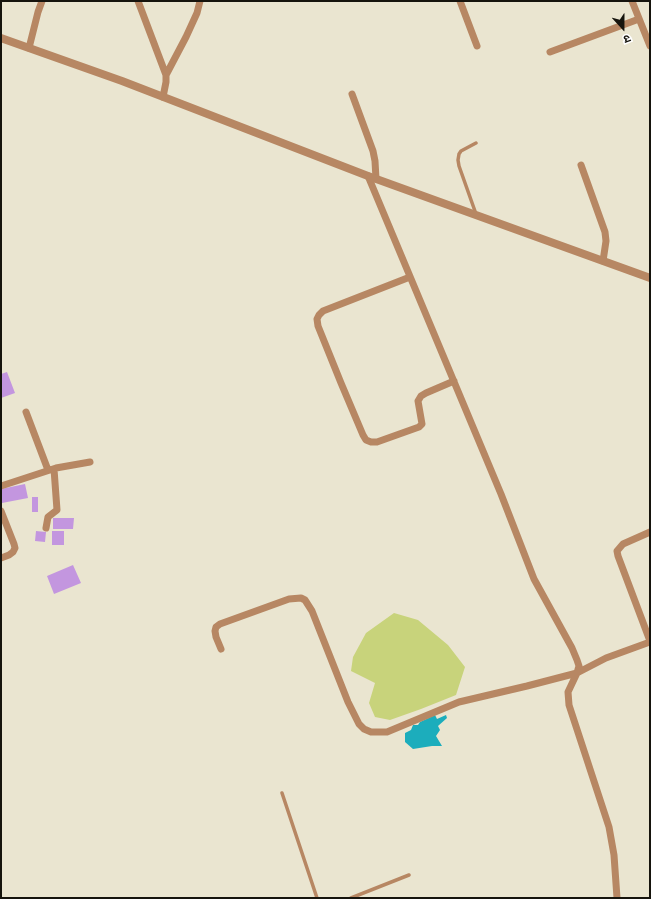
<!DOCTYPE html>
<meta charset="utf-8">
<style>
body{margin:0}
#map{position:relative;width:651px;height:899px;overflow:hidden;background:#eae5d0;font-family:Barlow,"Noto Sans Devanagari",sans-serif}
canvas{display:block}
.frame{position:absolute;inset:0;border:2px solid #16140d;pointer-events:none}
.north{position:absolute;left:603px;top:8px;width:40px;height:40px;-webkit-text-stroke:3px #fff;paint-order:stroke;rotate:159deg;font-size:11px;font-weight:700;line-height:16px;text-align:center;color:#16140d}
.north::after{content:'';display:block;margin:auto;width:14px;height:18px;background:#16140d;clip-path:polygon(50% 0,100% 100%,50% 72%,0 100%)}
</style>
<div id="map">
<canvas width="651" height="899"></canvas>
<div class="frame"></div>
<div class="north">उ</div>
</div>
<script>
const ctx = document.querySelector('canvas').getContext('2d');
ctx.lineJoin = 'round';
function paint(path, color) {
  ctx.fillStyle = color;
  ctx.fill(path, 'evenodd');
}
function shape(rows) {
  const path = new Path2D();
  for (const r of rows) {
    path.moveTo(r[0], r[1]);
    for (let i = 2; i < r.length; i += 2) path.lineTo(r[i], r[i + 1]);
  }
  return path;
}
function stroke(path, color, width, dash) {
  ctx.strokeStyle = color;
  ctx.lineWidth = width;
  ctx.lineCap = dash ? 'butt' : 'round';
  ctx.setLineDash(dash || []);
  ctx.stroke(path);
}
paint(shape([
 [394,613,418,620,448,645,465,667,456,695,421,709,390,720,375,717,369,703,375,683,351,671,353,657,366,633]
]), '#c8d37b');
paint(shape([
 [435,715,437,719,446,715,447,718,438,726,440,730,436,736,442,746,432,746,413,749,405,742,405,733,411,730,413,725,418,725,420,722]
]), '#1cadbc');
paint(shape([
 [7,372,15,393,1,398,1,374],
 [25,484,28,498,2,503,1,489],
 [32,497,38,497,38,512,32,512],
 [53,518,74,518,73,529,53,529],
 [36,531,46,532,45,542,35,541],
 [52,531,64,531,64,545,52,545],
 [73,565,81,583,54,594,47,576]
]), '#c396df');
stroke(shape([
 [476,143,461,151,459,154,458,160,459,166,476,214],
 [282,793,317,898],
 [351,898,409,875]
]), '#b78763', 3.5);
stroke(shape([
 [138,1,166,75,166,82,163,97],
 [460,1,477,46],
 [632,1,650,46],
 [29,48,38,12,42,1],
 [550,52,639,19],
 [166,75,186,37,197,13,200,1],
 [352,94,373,151,375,161,376,179],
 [581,165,605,232,606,241,603,261],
 [368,176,501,494,534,579,572,648,577,660,579,666,577,673,568,692,569,705,609,827,614,855,617,898],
 [410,277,323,311,319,315,317,319,318,326,341,383,363,435,366,440,371,442,377,442,419,427,422,424,418,401,421,396,426,393,454,381],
 [26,412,48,470],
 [1,486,56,468,90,462],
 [1,511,14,544,15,548,13,552,9,555,1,558],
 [46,528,48,517,57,510,54,469],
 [650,532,623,544,617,551,618,556,650,641],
 [221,649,216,637,215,631,216,627,220,624,289,599,301,598,305,600,312,611,348,702,359,724,364,729,371,732,387,732,459,702,527,686,577,673,606,658,650,642]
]), '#b78763', 7);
stroke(shape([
 [1,38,122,81,368,176,650,278]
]), '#b78763', 8);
</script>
